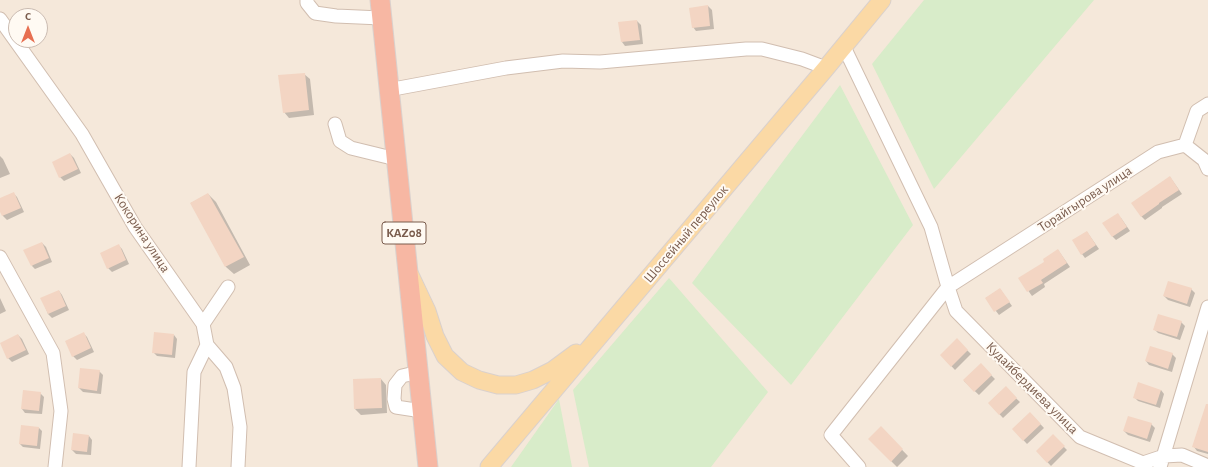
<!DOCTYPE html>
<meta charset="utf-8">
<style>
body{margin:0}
#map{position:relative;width:1208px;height:467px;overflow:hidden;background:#fdf6ec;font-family:"Alegreya Sans",sans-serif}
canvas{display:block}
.north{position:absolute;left:8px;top:8px;width:40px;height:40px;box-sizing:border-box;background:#fffaf3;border:1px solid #cabbb1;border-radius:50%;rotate:0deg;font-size:11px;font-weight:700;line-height:16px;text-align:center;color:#7a5c4d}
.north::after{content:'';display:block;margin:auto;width:14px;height:18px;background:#e76f51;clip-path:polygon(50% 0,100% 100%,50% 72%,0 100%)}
</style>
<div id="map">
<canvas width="1208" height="467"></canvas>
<div class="north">С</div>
</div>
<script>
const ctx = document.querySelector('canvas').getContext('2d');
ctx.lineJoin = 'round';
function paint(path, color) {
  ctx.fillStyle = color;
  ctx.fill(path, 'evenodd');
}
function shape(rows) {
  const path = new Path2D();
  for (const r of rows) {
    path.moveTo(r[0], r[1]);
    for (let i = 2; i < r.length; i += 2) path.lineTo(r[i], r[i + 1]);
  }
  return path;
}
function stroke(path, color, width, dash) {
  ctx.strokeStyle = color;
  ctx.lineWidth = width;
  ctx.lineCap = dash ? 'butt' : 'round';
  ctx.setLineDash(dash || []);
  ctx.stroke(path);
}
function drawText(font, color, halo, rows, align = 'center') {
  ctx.font = font + ' "Alegreya Sans",sans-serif';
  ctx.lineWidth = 4;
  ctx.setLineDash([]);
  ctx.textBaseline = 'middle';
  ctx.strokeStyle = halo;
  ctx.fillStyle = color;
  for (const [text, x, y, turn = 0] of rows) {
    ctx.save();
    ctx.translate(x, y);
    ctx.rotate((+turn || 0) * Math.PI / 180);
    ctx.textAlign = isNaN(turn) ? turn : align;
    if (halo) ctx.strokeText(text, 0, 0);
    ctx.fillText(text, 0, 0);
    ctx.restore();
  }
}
paint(shape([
 [0,0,1208,0,1208,467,0,467],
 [16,16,40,16,40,40,16,40]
]), '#f5e8da');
paint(shape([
 [924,0,1094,0,934,189,872,64],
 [840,85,913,225,791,385,692,283],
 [669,278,768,392,711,467,589,467,573,390],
 [559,399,572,467,511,467]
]), '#d8ecc9');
paint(shape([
 [708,6,712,10,714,29,696,31,693,27],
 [637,21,641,25,643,44,625,46,622,42],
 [304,74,310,79,314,115,289,118,284,112],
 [70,154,74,158,81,173,64,181,60,177],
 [0,156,3,159,10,174,0,178],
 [1170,177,1182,194,1162,207,1162,208,1145,220,1141,216],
 [13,193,17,197,24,212,7,220,3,216,0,209,0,199],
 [208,194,216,202,250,265,234,274,226,267,191,203],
 [1121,218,1130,231,1116,240,1112,236],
 [1087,232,1099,249,1085,258,1082,254],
 [42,243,46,247,52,262,35,269,32,266],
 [118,245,122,249,129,264,112,272,108,268],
 [1058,250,1070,267,1044,284,1045,287,1032,296,1020,279,1046,262],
 [1000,289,1012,306,999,315,986,298],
 [1191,289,1195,293,1190,307,1168,300,1164,296],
 [59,291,62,295,69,310,52,318,48,314,42,299],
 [0,298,6,311,0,314],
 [1181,322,1185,326,1180,340,1158,333,1154,329],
 [83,333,87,337,94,352,77,360,73,356],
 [18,335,22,339,29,354,12,362,8,358],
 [174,335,177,339,175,358,157,356,153,352],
 [957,340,971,354,955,370,941,355],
 [1172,354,1176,358,1172,372,1149,365,1146,361],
 [981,365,995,379,979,395,964,381],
 [99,371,103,375,101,394,83,392,79,388],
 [381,379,386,385,387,413,361,415,355,409],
 [1005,388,1020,402,1003,418,989,403],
 [1161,390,1164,394,1160,408,1138,401,1134,397],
 [40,393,44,397,42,414,25,413,22,409],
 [1030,413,1044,428,1027,444,1013,429],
 [1151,424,1155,428,1150,442,1128,435,1124,431],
 [39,428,42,431,40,449,23,447,20,444],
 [881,428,908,456,897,467,869,439],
 [89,436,92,440,91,455,76,454,72,450],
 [1053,436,1067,450,1051,466,1037,451],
 [1208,436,1208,454,1197,451,1194,447]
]), '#0003');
paint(shape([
 [708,5,710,26,692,28,689,8],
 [637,20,640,40,621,42,618,22],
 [305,73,309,110,283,113,278,75],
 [70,153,78,169,59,178,52,162],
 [1170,176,1179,190,1159,203,1159,204,1141,217,1131,203],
 [14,192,21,208,2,216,0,212,0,198],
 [208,193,244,257,225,267,190,203],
 [1118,213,1127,227,1112,237,1102,223],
 [1087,231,1096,245,1081,255,1072,240],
 [42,242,49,258,31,266,23,250],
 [119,244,126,260,107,269,100,253],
 [1058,249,1067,263,1041,280,1043,283,1027,292,1018,278,1044,262,1043,259],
 [1168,281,1192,288,1187,304,1163,296],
 [1000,288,1010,302,994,312,985,298],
 [59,290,66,306,48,314,40,298],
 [1158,314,1182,321,1177,337,1153,330],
 [84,332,91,348,72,357,65,341],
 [154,332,174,334,172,355,152,353],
 [18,334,26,350,7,359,0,343],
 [957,338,968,350,951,367,940,355],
 [1150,346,1173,353,1168,369,1145,361],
 [981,363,992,375,974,392,963,380],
 [80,368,100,370,97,391,78,388],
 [381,378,382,408,354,409,353,379],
 [1138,382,1161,390,1156,405,1133,398],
 [1006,386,1017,398,999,415,988,403],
 [23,390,41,392,39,411,21,409],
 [1206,404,1208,404,1208,452,1192,447],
 [1030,412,1041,424,1023,441,1012,429],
 [1128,416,1152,423,1147,439,1123,431],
 [21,425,39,427,37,446,19,444],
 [881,426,903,449,891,462,868,439],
 [73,433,89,435,87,452,71,450],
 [1053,434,1065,446,1047,463,1036,451]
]), '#f3d5c3');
const minor = shape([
 [307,0,307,3,315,13,336,16,381,18],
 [0,19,82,134,135,227,203,324,207,345,194,372,189,467],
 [844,47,931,227,948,287,956,311,1080,437,1143,463,1164,456,1182,455,1208,466],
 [388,90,506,68,563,61,600,62,746,49,762,49,802,59,826,68],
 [335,124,340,141,351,148,396,159],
 [1185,145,1204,160,1208,169],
 [0,257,53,353,61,411,55,467],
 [203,324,228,287],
 [207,345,226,367,234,388,240,427,238,467],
 [419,372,402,376,395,385,394,399,396,407,422,411],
 [859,467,831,435,948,287,1158,152,1185,145,1197,111,1208,104],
 [1160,467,1208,307]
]);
const major = shape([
 [410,275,427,311,435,336,445,356,462,372,479,380,498,385,516,385,533,380,553,370,576,353],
 [489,467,826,68,882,0]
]);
const highway = shape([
 [380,0,428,467]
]);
stroke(minor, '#d1beb0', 15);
stroke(major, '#dad1cd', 19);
stroke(highway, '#dad1cd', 21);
stroke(minor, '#fff', 13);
stroke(major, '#fbd9a5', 17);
stroke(highway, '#f7b7a3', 19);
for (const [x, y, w] of [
 [404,233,44]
]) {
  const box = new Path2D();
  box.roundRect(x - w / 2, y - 11, w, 22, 3);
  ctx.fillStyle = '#fffaf3';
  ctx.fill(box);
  stroke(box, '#7a5c4d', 1);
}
drawText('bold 13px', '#7a5c4d', null, [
 ["KAZ08",404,233]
]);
drawText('14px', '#7a5c4d', '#fffaf3', [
 ["Торайгырова улица",1085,199,-33],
 ["Кокорина улица",142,233,57],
 ["Шоссейный переулок",686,234,-50],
 ["Кудайбердиева улица",1032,388,45]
]);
</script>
